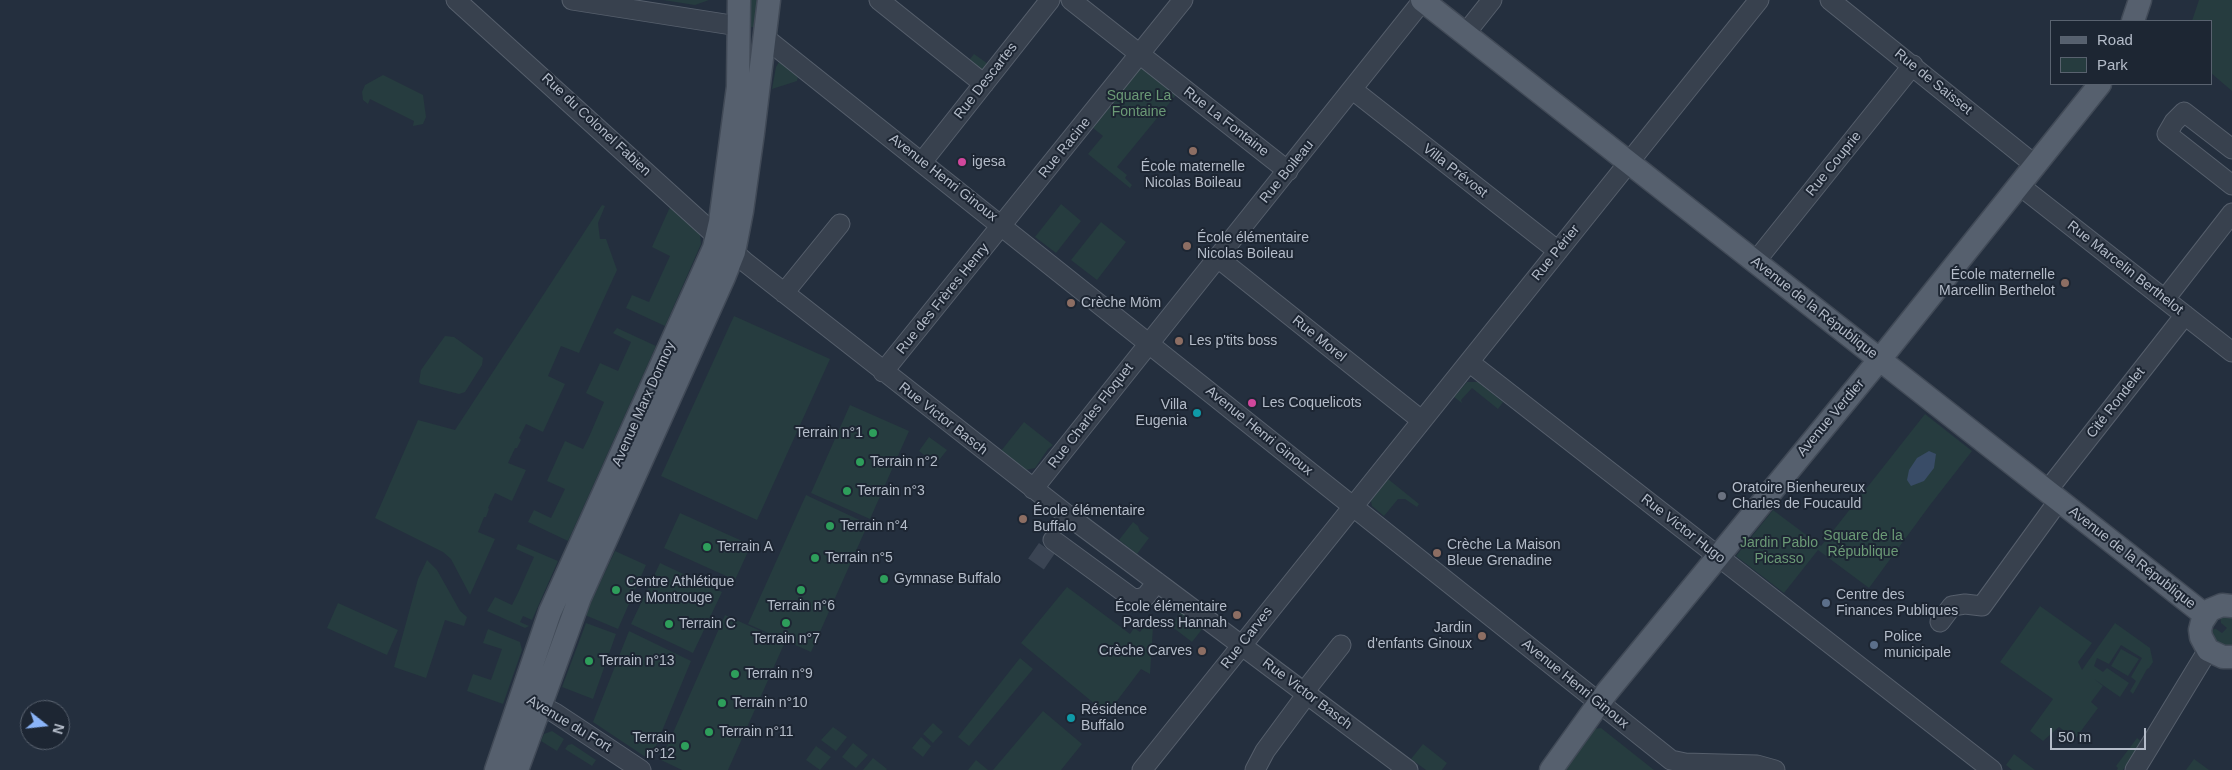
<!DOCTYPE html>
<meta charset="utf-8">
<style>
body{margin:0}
#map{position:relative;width:2232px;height:770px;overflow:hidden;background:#242f3e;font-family:Helvetica,sans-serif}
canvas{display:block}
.legend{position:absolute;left:2050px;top:20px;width:162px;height:65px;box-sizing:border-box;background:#1d2633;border:1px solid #59626f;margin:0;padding:6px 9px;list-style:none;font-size:15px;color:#b4bcc9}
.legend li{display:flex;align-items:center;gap:10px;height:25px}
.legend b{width:25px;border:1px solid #59626f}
.north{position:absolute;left:20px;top:700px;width:50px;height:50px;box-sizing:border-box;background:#1d2633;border:1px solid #59626f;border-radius:50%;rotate:106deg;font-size:14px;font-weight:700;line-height:20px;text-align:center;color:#b4bcc9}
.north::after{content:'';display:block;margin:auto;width:18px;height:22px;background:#8ab4f8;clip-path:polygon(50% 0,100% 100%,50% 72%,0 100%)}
.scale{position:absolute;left:2050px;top:728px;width:96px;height:22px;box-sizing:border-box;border:2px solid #b4bcc9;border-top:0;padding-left:6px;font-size:15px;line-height:18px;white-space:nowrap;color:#b4bcc9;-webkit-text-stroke:4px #1d2633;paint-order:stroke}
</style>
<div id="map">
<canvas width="2232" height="770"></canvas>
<ul class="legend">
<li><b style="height:6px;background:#56606e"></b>Road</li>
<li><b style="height:14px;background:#263c3f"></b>Park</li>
</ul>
<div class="north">N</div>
<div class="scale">50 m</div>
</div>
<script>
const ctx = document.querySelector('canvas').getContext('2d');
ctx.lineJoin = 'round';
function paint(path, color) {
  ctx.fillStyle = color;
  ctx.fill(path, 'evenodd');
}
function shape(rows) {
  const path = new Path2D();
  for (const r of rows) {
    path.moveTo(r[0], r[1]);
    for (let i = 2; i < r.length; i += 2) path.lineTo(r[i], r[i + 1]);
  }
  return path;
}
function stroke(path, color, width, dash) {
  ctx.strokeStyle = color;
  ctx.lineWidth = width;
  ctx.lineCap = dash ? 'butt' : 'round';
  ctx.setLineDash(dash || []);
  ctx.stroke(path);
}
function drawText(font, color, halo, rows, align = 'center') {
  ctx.font = font + ' Helvetica,sans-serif';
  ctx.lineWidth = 4;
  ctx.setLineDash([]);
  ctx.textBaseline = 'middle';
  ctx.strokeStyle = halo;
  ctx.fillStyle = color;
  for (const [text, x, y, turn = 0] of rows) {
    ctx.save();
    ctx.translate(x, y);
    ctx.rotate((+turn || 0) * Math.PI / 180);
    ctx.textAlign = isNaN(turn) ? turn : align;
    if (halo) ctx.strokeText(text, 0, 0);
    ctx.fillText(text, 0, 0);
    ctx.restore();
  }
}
paint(shape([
 [663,0,709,0,695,5],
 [751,0,763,0,756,26,754,27,750,27,747,20],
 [2199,0,2232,0,2232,91,2211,73,2211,21,2192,21],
 [974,54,991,66,985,73,966,64],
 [779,62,798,77,797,81,772,89,776,67],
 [1143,68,1176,95,1117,167,1127,175,1125,178,1132,185,1130,188,1088,154,1103,136,1093,128,1139,69],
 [383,75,423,95,426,117,423,124,413,126,414,121,370,99,368,104,363,100,362,92,365,85],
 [1061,204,1081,221,1056,253,1035,237],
 [602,205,605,206,598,223,600,239,606,239,617,270,579,353,561,346,548,376,565,384,543,432,526,424,519,438,521,440,517,448,515,448,508,463,526,470,512,501,495,493,488,508,489,509,486,517,484,517,478,532,495,539,470,595,451,559,443,552,375,518,418,420,455,430],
 [670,207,700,234,701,244,665,326,626,308,632,295,649,302,670,256,652,247],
 [1101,222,1126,242,1097,280,1071,260],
 [734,316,830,359,757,520,661,476],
 [617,328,656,346,568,541,528,522,534,510,551,518,565,489,547,481,565,441,583,449,589,437,604,402,586,393,600,363,618,371,631,342,613,333],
 [445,336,454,337,483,358,482,365,465,392,459,394,421,384,419,382,421,370],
 [1467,382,1478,382,1503,402,1498,409,1472,388,1461,400,1462,403,1454,397],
 [850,405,909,431,870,519,811,493],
 [1925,414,1972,451,1930,505,1869,588,1818,550,1784,593,1736,556,1773,510,1821,546],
 [1024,422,1053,445,1048,449,1035,468,1025,470,1001,451],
 [929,437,947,450,936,464,919,451],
 [1388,479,1419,504,1417,507,1405,499,1398,499,1384,516,1372,506,1371,501],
 [806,495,868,524,811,652,748,624],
 [680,513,751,545,735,580,664,548],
 [1133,522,1138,526,1140,531,1149,538,1137,554,1119,540],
 [518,544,558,561,532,620,523,616,520,622,529,626,525,628,487,611,495,597,512,605,518,593,534,557,516,549],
 [615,551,646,565,618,629,585,615],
 [427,560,437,570,460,611,467,617,464,626,445,620,426,678,394,667,418,579],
 [660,563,722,592,693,653,631,624],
 [1067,587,1130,634,1134,628,1140,632,1147,623,1153,627,1150,674,1141,669,1107,714,1021,643],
 [338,603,398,630,387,655,327,628],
 [2040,606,2092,643,2078,662,2082,670,2115,623,2150,648,2153,662,2149,668,2147,669,2133,694,2130,691,2136,681,2131,677,2142,658,2121,645,2109,664,2097,658,2094,666,2103,672,2107,668,2129,683,2120,697,2094,679,2103,686,2091,702,2098,708,2075,739,2059,727,2043,741,2030,731,2053,699,2000,662],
 [1181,612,1203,628,1192,642,1171,626],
 [2220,613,2232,618,2232,646,2225,646,2216,643,2206,630,2216,629,2222,633,2227,628,2221,623],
 [725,615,785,642,728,770,682,770,661,760],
 [586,623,616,634,593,699,562,687],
 [488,629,520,642,522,650,503,704,467,691,473,674,491,680,502,649,483,643],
 [629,631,691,661,650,760,593,722],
 [2121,649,2139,659,2128,676,2111,666],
 [1020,658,1033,669,969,746,958,737],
 [1043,711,1082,744,1061,770,993,770],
 [933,723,943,732,933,743,923,734],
 [833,727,847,737,836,751,821,740],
 [1601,728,1654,770,1565,770,1594,729],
 [552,731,564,739,557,751,541,741,544,734],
 [921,737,931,746,923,757,912,748],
 [2137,738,2141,741,2123,770,2117,770,2118,768,2116,766],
 [853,743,868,755,856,768,842,757],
 [572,744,596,760,592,766,565,749,568,745],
 [1423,744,1447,763,1442,770,1426,770,1411,759],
 [816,746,831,757,820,770,806,760],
 [2014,754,2035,770,2012,770,2006,765],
 [873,758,887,769,886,770,863,770],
 [2194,759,2209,770,2186,770],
 [976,760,988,770,968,770]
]), '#263c3f');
paint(shape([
 [1929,451,1936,454,1934,468,1924,481,1911,486,1907,480,1909,470,1917,458]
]), '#394c67');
stroke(shape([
 [1036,564,1047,548]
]), '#3a4453', 19, [19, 9]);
const minor = shape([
 [456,0,745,262,1070,517,1408,770],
 [572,0,738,26],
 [879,0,984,84],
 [1071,0,1288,171],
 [1830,0,2035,165],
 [1465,34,1492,0],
 [764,37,1671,760,1685,763,1757,765,1775,770],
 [1353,90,1558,251],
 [2232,149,2184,112,2174,122,2167,134,2232,185],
 [922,162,1050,0],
 [2019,185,2232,352],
 [1218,258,1421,420],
 [1755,262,1913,65],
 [784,293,840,224],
 [2165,299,2232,213],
 [1469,362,1992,770],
 [883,372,1183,0],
 [1033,489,1423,0],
 [2047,491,2185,315],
 [1053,540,1132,598,1139,599,1146,596,1157,582],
 [1940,622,1952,606,1965,604,1982,606,2059,500],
 [1304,692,1341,645],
 [528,699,555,713,641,770],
 [1142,770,1759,0],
 [1255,770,1265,751,1307,694],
 [2135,770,2208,650]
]);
const major = shape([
 [1422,0,2205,615],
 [2133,21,2140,0],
 [2232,606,2222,605,2210,610,2202,622,2200,630,2201,637,2208,650,2223,657,2232,657],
 [496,770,550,612,714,248,720,222,738,87,739,0],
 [517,770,580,597,724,277,734,252,742,211,753,133,769,0],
 [1551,770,1607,692,1889,348,2100,84]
]);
stroke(minor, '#565f6c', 21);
stroke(major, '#414a57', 25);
stroke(minor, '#38414e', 19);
stroke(major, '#56606e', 22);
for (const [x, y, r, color] of [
 [1193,151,5,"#8d6e63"],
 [962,162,5,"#d1479c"],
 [1187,246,5,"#8d6e63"],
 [2065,283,5,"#8d6e63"],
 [1071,303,5,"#8d6e63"],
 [1179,341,5,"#8d6e63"],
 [1252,403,5,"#d1479c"],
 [1197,413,5,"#0f9aa8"],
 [873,433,5,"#2e9e5b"],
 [860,462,5,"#2e9e5b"],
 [847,491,5,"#2e9e5b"],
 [1722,496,5,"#6b7280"],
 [1023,519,5,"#8d6e63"],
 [830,526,5,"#2e9e5b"],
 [707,547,5,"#2e9e5b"],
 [1437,553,5,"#8d6e63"],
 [815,558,5,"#2e9e5b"],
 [884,579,5,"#2e9e5b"],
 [616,590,5,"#2e9e5b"],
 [801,590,5,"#2e9e5b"],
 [1826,603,5,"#5c6f8a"],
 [1237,615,5,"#8d6e63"],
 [786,623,5,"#2e9e5b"],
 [669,624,5,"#2e9e5b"],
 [1482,636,5,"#8d6e63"],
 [1874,645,5,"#5c6f8a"],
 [1202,651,5,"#8d6e63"],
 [589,661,5,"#2e9e5b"],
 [735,674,5,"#2e9e5b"],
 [722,703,5,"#2e9e5b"],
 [1071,718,5,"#0f9aa8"],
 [709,732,5,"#2e9e5b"],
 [685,746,5,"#2e9e5b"]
]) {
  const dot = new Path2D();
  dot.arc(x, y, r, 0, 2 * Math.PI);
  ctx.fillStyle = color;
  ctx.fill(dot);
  stroke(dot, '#1d2633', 2);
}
drawText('14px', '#b4bcc9', '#1d2633', [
 ["Rue Descartes",986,81,-52],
 ["Rue de Saisset",1933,82,39],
 ["Rue La Fontaine",1226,122,38],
 ["Rue du Colonel Fabien",596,125,43],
 ["Rue Racine",1065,148,-51],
 ["Rue Couprie",1834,164,-51],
 ["Villa Prévost",1455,171,38],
 ["Rue Boileau",1287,172,-51],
 ["Avenue Henri Ginoux",943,178,38],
 ["Rue Périer",1556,253,-51],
 ["Rue Marcelin Berthelot",2125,268,38],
 ["Rue des Frères Henry",943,299,-51],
 ["Avenue de la République",1814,308,38],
 ["Rue Morel",1319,339,39],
 ["Cité Rondelet",2116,403,-52],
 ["Avenue Marx Dormoy",644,404,-66],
 ["Rue Charles Floquet",1091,416,-52],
 ["Avenue Verdier",1831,418,-50],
 ["Rue Victor Basch",943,419,38],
 ["Avenue Henri Ginoux",1259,431,39],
 ["Rue Victor Hugo",1683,529,38],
 ["Avenue de la République",2132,558,38],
 ["Rue Carves",1247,638,-52],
 ["Avenue Henri Ginoux",1575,684,39],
 ["Rue Victor Basch",1307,694,37],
 ["Avenue du Fort",569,724,31]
]);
drawText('14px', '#6b9a76', '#1d2633', [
 ["Square La",1139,96],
 ["Fontaine",1139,112],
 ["Square de la",1863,536],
 ["République",1863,552],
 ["Jardin Pablo",1779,543],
 ["Picasso",1779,559]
]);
drawText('14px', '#b4bcc9', '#1d2633', [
 ["igesa",972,162],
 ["École maternelle",1193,167,"center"],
 ["Nicolas Boileau",1193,183,"center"],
 ["École élémentaire",1197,238],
 ["Nicolas Boileau",1197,254],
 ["École maternelle",2055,275,"right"],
 ["Marcellin Berthelot",2055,291,"right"],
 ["Crèche Möm",1081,303],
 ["Les p'tits boss",1189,341],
 ["Les Coquelicots",1262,403],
 ["Villa",1187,405,"right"],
 ["Eugenia",1187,421,"right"],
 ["Terrain n°1",863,433,"right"],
 ["Terrain n°2",870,462],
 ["Oratoire Bienheureux",1732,488],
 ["Charles de Foucauld",1732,504],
 ["Terrain n°3",857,491],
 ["École élémentaire",1033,511],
 ["Buffalo",1033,527],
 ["Terrain n°4",840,526],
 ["Crèche La Maison",1447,545],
 ["Bleue Grenadine",1447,561],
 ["Terrain A",717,547],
 ["Terrain n°5",825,558],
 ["Gymnase Buffalo",894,579],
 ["Centre Athlétique",626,582],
 ["de Montrouge",626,598],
 ["Centre des",1836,595],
 ["Finances Publiques",1836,611],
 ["Terrain n°6",801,606,"center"],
 ["École élémentaire",1227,607,"right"],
 ["Pardess Hannah",1227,623,"right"],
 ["Terrain C",679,624],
 ["Jardin",1472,628,"right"],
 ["d'enfants Ginoux",1472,644,"right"],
 ["Police",1884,637],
 ["municipale",1884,653],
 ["Terrain n°7",786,639,"center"],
 ["Crèche Carves",1192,651,"right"],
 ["Terrain n°13",599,661],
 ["Terrain n°9",745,674],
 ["Terrain n°10",732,703],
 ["Résidence",1081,710],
 ["Buffalo",1081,726],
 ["Terrain n°11",719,732],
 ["Terrain",675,738,"right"],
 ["n°12",675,754,"right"]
], 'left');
</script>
